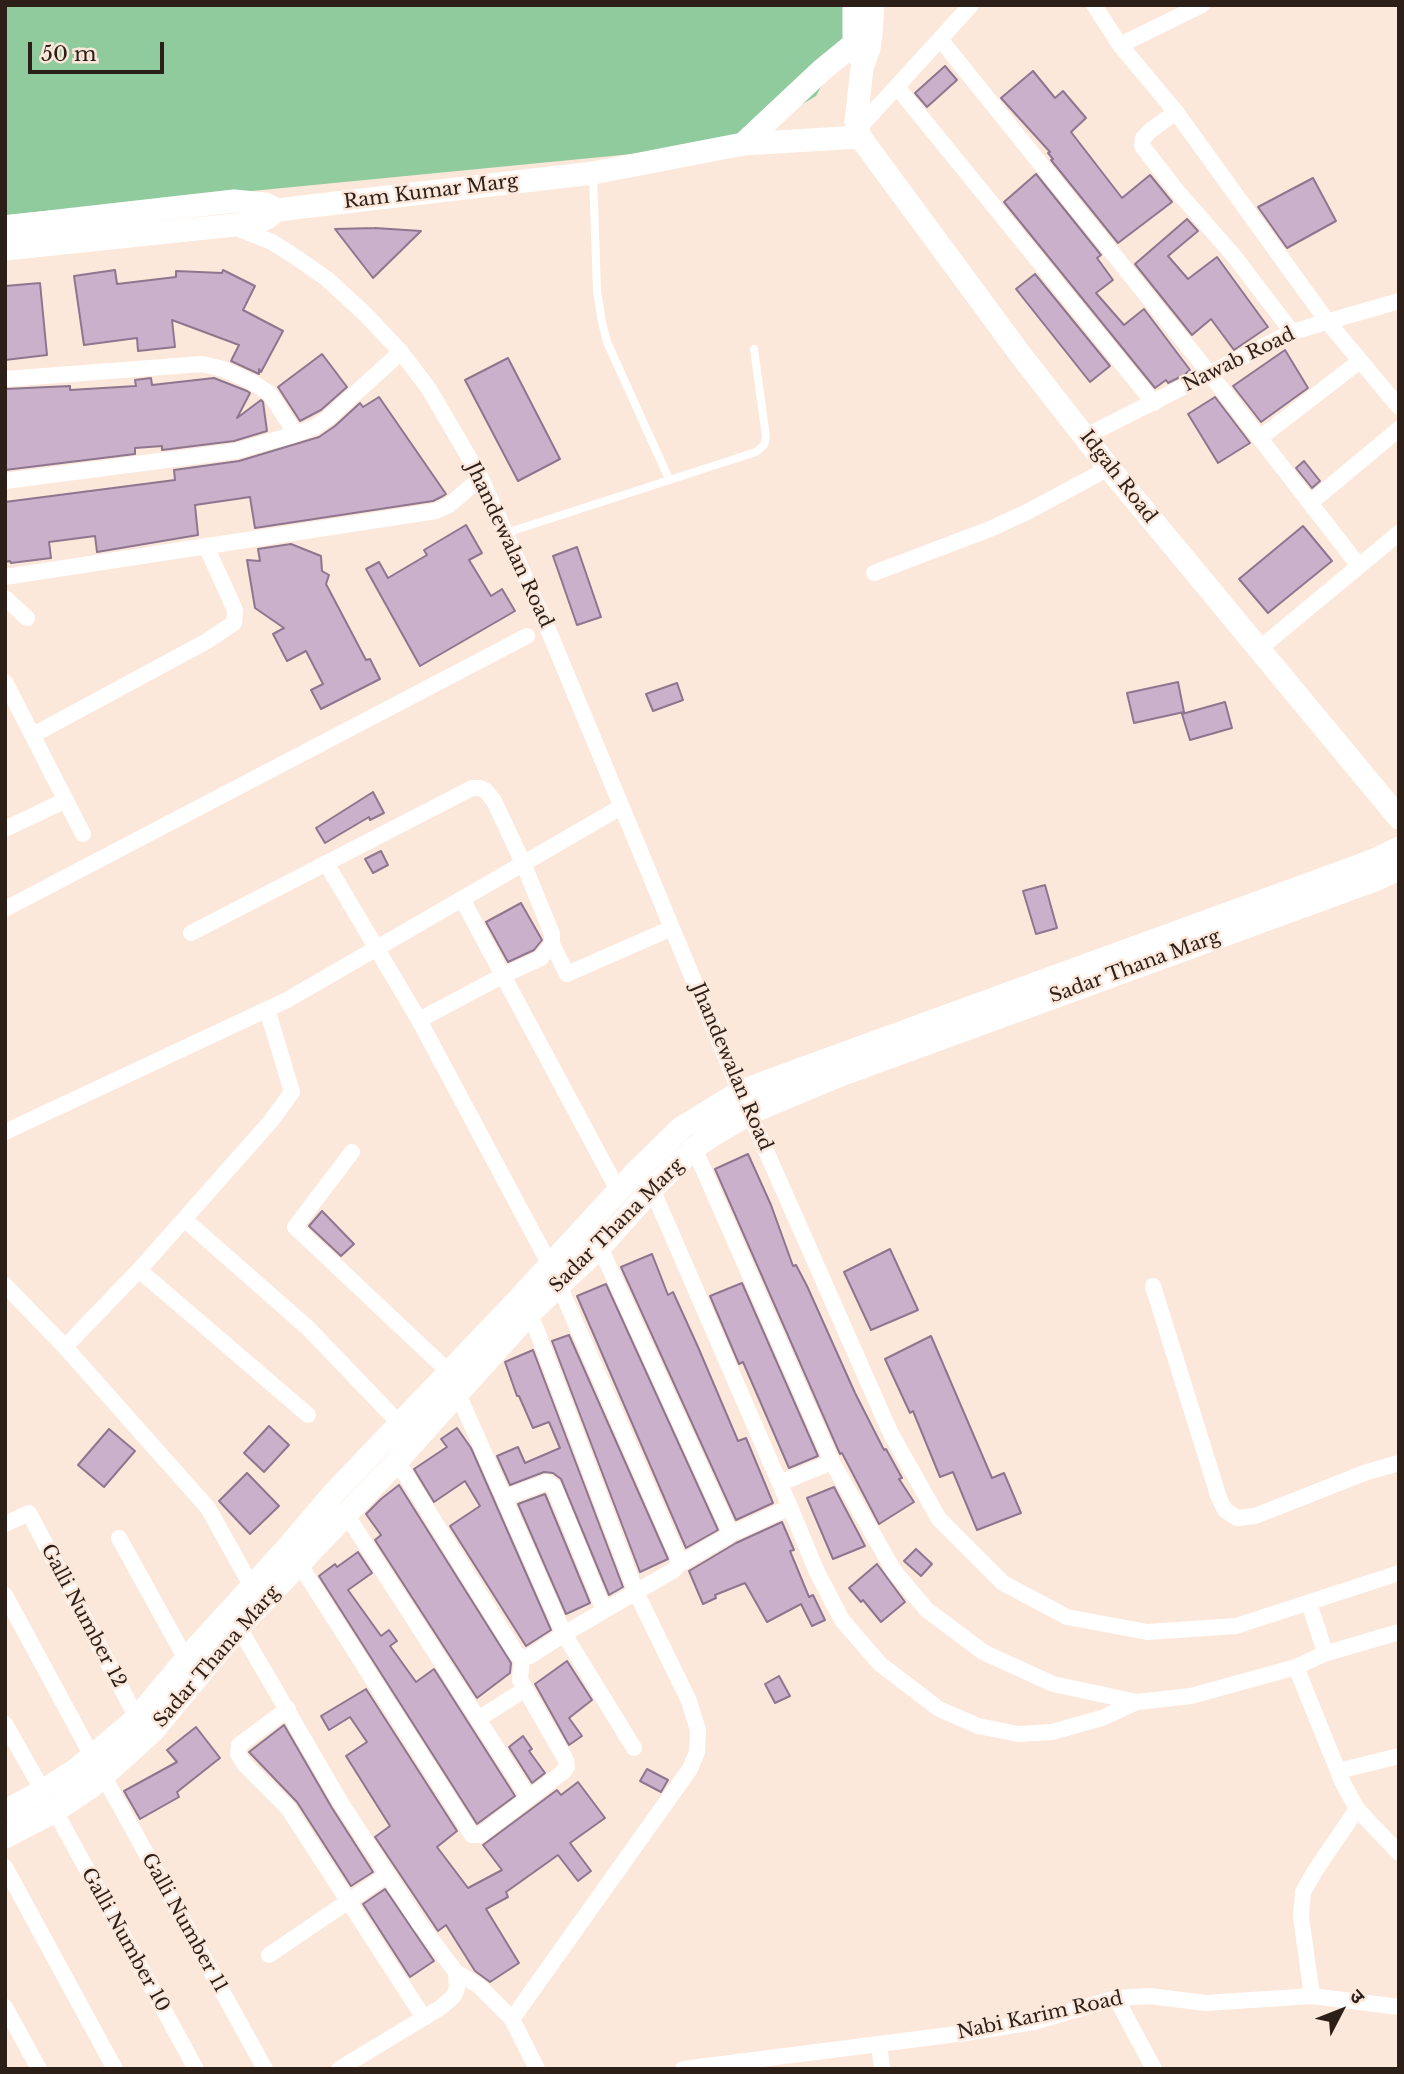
<!DOCTYPE html>
<meta charset="utf-8">
<style>
body{margin:0}
#map{position:relative;width:1404px;height:2074px;overflow:hidden;background:#fce7db;font-family:"Libre Baskerville","Noto Sans Devanagari",serif}
canvas{display:block}
.frame{position:absolute;inset:0;border:7px solid #2b1f18;pointer-events:none}
.north{position:absolute;left:1306px;top:1976px;width:70px;height:70px;-webkit-text-stroke:5px #fce7db;paint-order:stroke;rotate:48deg;font-size:19px;font-weight:700;line-height:28px;text-align:center;color:#2b1f18}
.north::after{content:'';display:block;margin:auto;width:24px;height:32px;background:#2b1f18;clip-path:polygon(50% 0,100% 100%,50% 72%,0 100%)}
.scale{position:absolute;left:28px;top:42px;width:136px;height:32px;box-sizing:border-box;border:4px solid #2b1f18;border-top:0;padding-left:9px;font-size:21px;line-height:24px;white-space:nowrap;color:#2b1f18;-webkit-text-stroke:5px #fce7db;paint-order:stroke}
</style>
<div id="map">
<canvas width="1404" height="2074"></canvas>
<div class="frame"></div>
<div class="north">उ</div>
<div class="scale">50 m</div>
</div>
<script>
const ctx = document.querySelector('canvas').getContext('2d');
ctx.lineJoin = 'round';
function paint(path, color) {
  ctx.fillStyle = color;
  ctx.fill(path, 'evenodd');
}
function shape(rows) {
  const path = new Path2D();
  for (const r of rows) {
    path.moveTo(r[0], r[1]);
    for (let i = 2; i < r.length; i += 2) path.lineTo(r[i], r[i + 1]);
  }
  return path;
}
function stroke(path, color, width, dash) {
  ctx.strokeStyle = color;
  ctx.lineWidth = width;
  ctx.lineCap = dash ? 'butt' : 'round';
  ctx.setLineDash(dash || []);
  ctx.stroke(path);
}
function drawText(font, color, halo, rows, align = 'center') {
  ctx.font = font + ' "Libre Baskerville",serif';
  ctx.lineWidth = 5;
  ctx.setLineDash([]);
  ctx.textBaseline = 'middle';
  ctx.strokeStyle = halo;
  ctx.fillStyle = color;
  for (const [text, x, y, turn = 0] of rows) {
    ctx.save();
    ctx.translate(x, y);
    ctx.rotate((+turn || 0) * Math.PI / 180);
    ctx.textAlign = isNaN(turn) ? turn : align;
    if (halo) ctx.strokeText(text, 0, 0);
    ctx.fillText(text, 0, 0);
    ctx.restore();
  }
}
paint(shape([
 [5,5,844,5,848,36,816,96,735,144,5,215]
]), '#90cb9e');
const building = shape([
 [945,66,957,80,927,107,915,93,945,66],
 [1033,71,1055,98,1063,91,1086,118,1071,132,1122,198,1150,175,1172,202,1118,243,1051,160,1053,159,1048,153,1050,152,1001,98,1033,71],
 [1036,174,1101,255,1097,258,1113,280,1096,293,1124,325,1144,309,1190,370,1184,375,1168,383,1166,380,1155,388,1004,202,1036,174],
 [1313,178,1336,221,1287,248,1258,207,1313,178],
 [1187,219,1198,231,1168,256,1188,279,1217,257,1268,327,1234,350,1211,319,1192,335,1135,264,1187,219],
 [375,228,421,231,373,278,335,229,375,228],
 [115,270,117,284,176,277,176,271,222,273,223,270,255,286,243,310,283,331,261,372,259,369,259,374,231,361,239,345,172,320,175,347,138,351,137,338,84,345,74,276,115,270],
 [1035,274,1110,366,1090,382,1016,289,1035,274],
 [40,283,47,355,5,360,5,286,40,283],
 [1285,350,1308,388,1261,422,1233,386,1285,350],
 [322,354,347,387,321,410,300,421,278,387,322,354],
 [508,358,560,459,518,481,465,380,508,358],
 [151,378,152,385,214,378,247,391,250,393,237,418,261,400,263,402,267,431,234,441,162,450,162,446,135,448,135,454,5,470,5,389,70,386,70,390,136,386,135,380,151,378],
 [379,397,446,494,443,496,433,501,255,528,250,497,195,505,198,535,97,552,95,536,49,542,51,558,11,563,10,561,5,562,5,502,175,480,174,470,239,461,319,437,335,426,360,403,363,407,379,397],
 [1215,397,1250,443,1218,463,1188,414,1215,397],
 [1304,461,1320,481,1312,488,1296,468,1304,461],
 [466,525,482,553,469,560,491,596,502,589,515,611,420,666,366,569,379,562,388,578,427,555,424,550,466,525],
 [1303,526,1332,561,1268,613,1239,579,1303,526],
 [291,544,321,556,322,571,329,575,326,584,366,660,370,659,380,679,321,709,311,690,323,684,306,651,287,661,273,634,284,628,255,608,247,560,260,561,258,549,291,544],
 [577,547,601,617,577,625,553,556,577,547],
 [1178,682,1184,712,1134,723,1127,693,1178,682],
 [677,683,683,700,653,711,646,694,677,683],
 [1225,702,1232,728,1190,740,1182,714,1225,702],
 [373,792,384,813,370,820,369,817,325,843,316,828,373,792],
 [381,851,388,865,373,873,365,859,381,851],
 [1045,885,1057,928,1036,934,1023,891,1045,885],
 [521,903,542,940,534,950,508,962,486,922,521,903],
 [748,1154,771,1205,793,1266,796,1265,807,1286,855,1393,884,1450,886,1449,902,1478,899,1479,914,1502,879,1524,842,1453,840,1454,715,1169,748,1154],
 [322,1211,354,1244,341,1256,309,1226,322,1211],
 [890,1249,918,1310,871,1330,844,1272,890,1249],
 [652,1254,668,1295,673,1292,698,1347,738,1441,746,1438,773,1503,736,1520,621,1267,652,1254],
 [742,1283,818,1456,789,1468,743,1362,739,1364,710,1296,742,1283],
 [606,1284,718,1530,686,1548,577,1296,606,1284],
 [569,1335,668,1559,640,1572,552,1341,569,1335],
 [931,1336,992,1478,1004,1473,1021,1513,977,1530,953,1472,940,1477,913,1411,910,1413,885,1359,931,1336],
 [533,1350,623,1587,609,1595,561,1479,553,1473,544,1472,510,1485,497,1456,518,1447,525,1463,560,1448,549,1422,533,1428,519,1396,517,1396,505,1362,533,1350],
 [269,1426,289,1445,264,1472,244,1453,269,1426],
 [457,1428,471,1448,551,1630,526,1646,450,1526,480,1506,465,1481,434,1502,414,1469,447,1447,441,1439,457,1428],
 [109,1429,135,1451,104,1487,78,1465,109,1429],
 [247,1473,279,1506,250,1534,219,1501,247,1473],
 [399,1485,511,1663,510,1673,477,1698,375,1540,381,1535,366,1514,381,1499,399,1485],
 [834,1487,865,1546,833,1559,807,1498,834,1487],
 [545,1494,590,1603,566,1614,518,1504,545,1494],
 [782,1522,794,1550,790,1551,809,1597,813,1595,825,1620,812,1626,801,1604,767,1622,745,1583,715,1595,716,1598,703,1604,689,1571,736,1543,782,1522],
 [916,1549,932,1564,921,1576,904,1561,916,1549],
 [358,1552,372,1573,348,1590,381,1636,389,1630,397,1641,390,1646,416,1682,434,1669,515,1796,477,1824,319,1576,335,1564,337,1567,358,1552],
 [877,1564,905,1602,881,1622,863,1600,861,1602,849,1588,877,1564],
 [567,1661,592,1700,569,1718,582,1736,569,1745,535,1684,567,1661],
 [779,1676,790,1696,775,1703,765,1684,779,1676],
 [366,1689,457,1831,437,1847,468,1888,502,1870,483,1845,557,1790,561,1795,578,1782,605,1818,570,1843,591,1871,578,1881,558,1855,506,1892,508,1897,486,1909,519,1963,490,1982,475,1971,446,1925,438,1931,375,1837,390,1826,346,1756,367,1742,350,1717,329,1730,321,1716,366,1689],
 [284,1725,332,1808,373,1872,351,1886,297,1802,249,1752,284,1725],
 [196,1727,220,1758,177,1792,179,1797,140,1819,124,1791,177,1762,167,1750,196,1727],
 [523,1736,532,1749,529,1751,545,1773,532,1783,509,1747,523,1736],
 [647,1769,668,1780,661,1792,640,1781,647,1769],
 [385,1889,434,1961,410,1977,363,1904,385,1889]
]);
paint(building, '#cab0cb');
stroke(building, '#8f768f', 2);
stroke(shape([
 [593,176,597,291,602,322,607,342,669,479],
 [506,533,756,452,764,445,766,437,754,349]
]), '#fff', 8);
stroke(shape([
 [1094,5,1120,45,1176,112,1327,321,1399,407],
 [940,39,1210,374,1359,566],
 [1120,45,1202,5],
 [897,87,1154,403],
 [1176,112,1151,130,1143,138,1142,146,1177,191,1234,256,1292,332],
 [857,130,971,5],
 [234,227,272,242,297,258,327,279,364,313,401,352,429,389,481,478,550,634,740,1092,891,1434,939,1519,1003,1583,1067,1617,1147,1632,1236,1626,1399,1573],
 [5,379,202,364,223,369,252,382,270,394,296,434],
 [1086,436,1292,332,1399,301],
 [1260,438,1360,361],
 [5,481,236,451,296,434,315,427,328,418,401,352],
 [1310,503,1399,429],
 [874,573,990,529,1027,512,1109,468],
 [5,577,436,511,449,505,481,478],
 [5,598,27,618],
 [1259,649,1399,533],
 [5,682,83,834],
 [33,735,207,641,234,623,235,610,206,546],
 [5,829,66,800],
 [326,863,419,1020,550,1265],
 [462,899,619,1192],
 [5,909,527,636],
 [191,933,472,788,480,788,486,791,494,801,523,863,552,934,552,944,541,958,502,976,419,1020],
 [552,944,567,974,672,928],
 [5,1132,287,1000,621,807],
 [694,1148,832,1462,894,1571,927,1610,983,1652,1053,1684,1137,1702,1191,1696,1296,1667],
 [352,1152,295,1227,449,1372],
 [184,1219,308,1328,400,1424],
 [600,1247,731,1534,790,1507,652,1189],
 [139,1270,308,1415],
 [5,1285,65,1347,208,1508,252,1587],
 [1153,1286,1219,1498,1225,1510,1237,1518,1255,1516,1367,1472,1399,1463],
 [530,1313,636,1592,674,1570,678,1565,678,1557,559,1285],
 [65,1347,139,1270,271,1121,292,1092,267,1009],
 [397,1461,516,1653,522,1658,530,1656,564,1634,458,1394],
 [780,1483,832,1462],
 [504,1498,547,1482,554,1487,604,1610],
 [790,1507,816,1570,842,1620,880,1664,939,1709,978,1726,1018,1734,1052,1732,1102,1718,1137,1702],
 [5,1524,29,1513,137,1718],
 [119,1538,186,1659],
 [300,1565,472,1835,480,1835,529,1798,346,1514],
 [678,1565,731,1534],
 [5,1595,92,1756],
 [1309,1603,1324,1649,1324,1654,1296,1667,1342,1781,1357,1809,1399,1853],
 [234,1619,341,1803,419,1923,456,1972,457,1988,454,1996,440,2008,339,2069],
 [1324,1654,1399,1632],
 [522,1658,520,1680,566,1760,567,1767,563,1772,529,1798],
 [288,1709,239,1745,238,1754,244,1764,288,1808,424,2018],
 [478,1719,524,1690],
 [5,1724,43,1791],
 [1338,1771,1399,1756],
 [104,1777,265,2069],
 [55,1811,196,2069],
 [5,1867,115,2069],
 [269,1955,387,1875],
 [456,1972,479,1986,512,2019,537,2069],
 [1312,1996,1301,1917,1303,1892,1315,1871,1357,1809],
 [1116,1998,1154,2069],
 [5,2007,39,2069],
 [512,2019,690,1769,697,1752,698,1730,689,1701,636,1592,564,1634,634,1748],
 [879,2044,882,2069],
 [683,2069,965,2033,1034,2022,1116,1998,1149,1996,1206,2003,1312,1996,1399,2007]
]), '#fff', 16);
stroke(shape([
 [854,5,854,37,858,55],
 [873,5,871,34,869,48,862,68,856,122,860,137,1020,354,1109,468,1399,818],
 [743,144,822,70,855,43],
 [5,227,234,201,265,204,277,210],
 [5,249,254,223,267,218,277,210,593,173,743,144,860,137],
 [5,1811,43,1791,77,1769,137,1718,186,1659,288,1547,333,1494,517,1301,635,1173,681,1128,740,1092,774,1079,1372,861,1399,848],
 [5,1837,55,1811,91,1787,152,1732,239,1627,397,1461,530,1313,600,1247,652,1189,694,1148,711,1136,750,1113,838,1076,1375,880,1399,869]
]), '#fff', 23);
drawText('19px', '#2b1f18', '#fce7db', [
 ["Ram Kumar Marg",431,192,-7],
 ["Nawab Road",1239,360,-26],
 ["Idgah Road",1118,477,52],
 ["Jhandewalan Road",509,545,65],
 ["Sadar Thana Marg",1135,967,-20],
 ["Jhandewalan Road",731,1067,67],
 ["Sadar Thana Marg",617,1226,-45],
 ["Galli Number 12",83,1616,62],
 ["Sadar Thana Marg",217,1657,-49],
 ["Galli Number 11",184,1923,61],
 ["Galli Number 10",125,1940,61],
 ["Nabi Karim Road",1040,2016,-12]
]);
</script>
